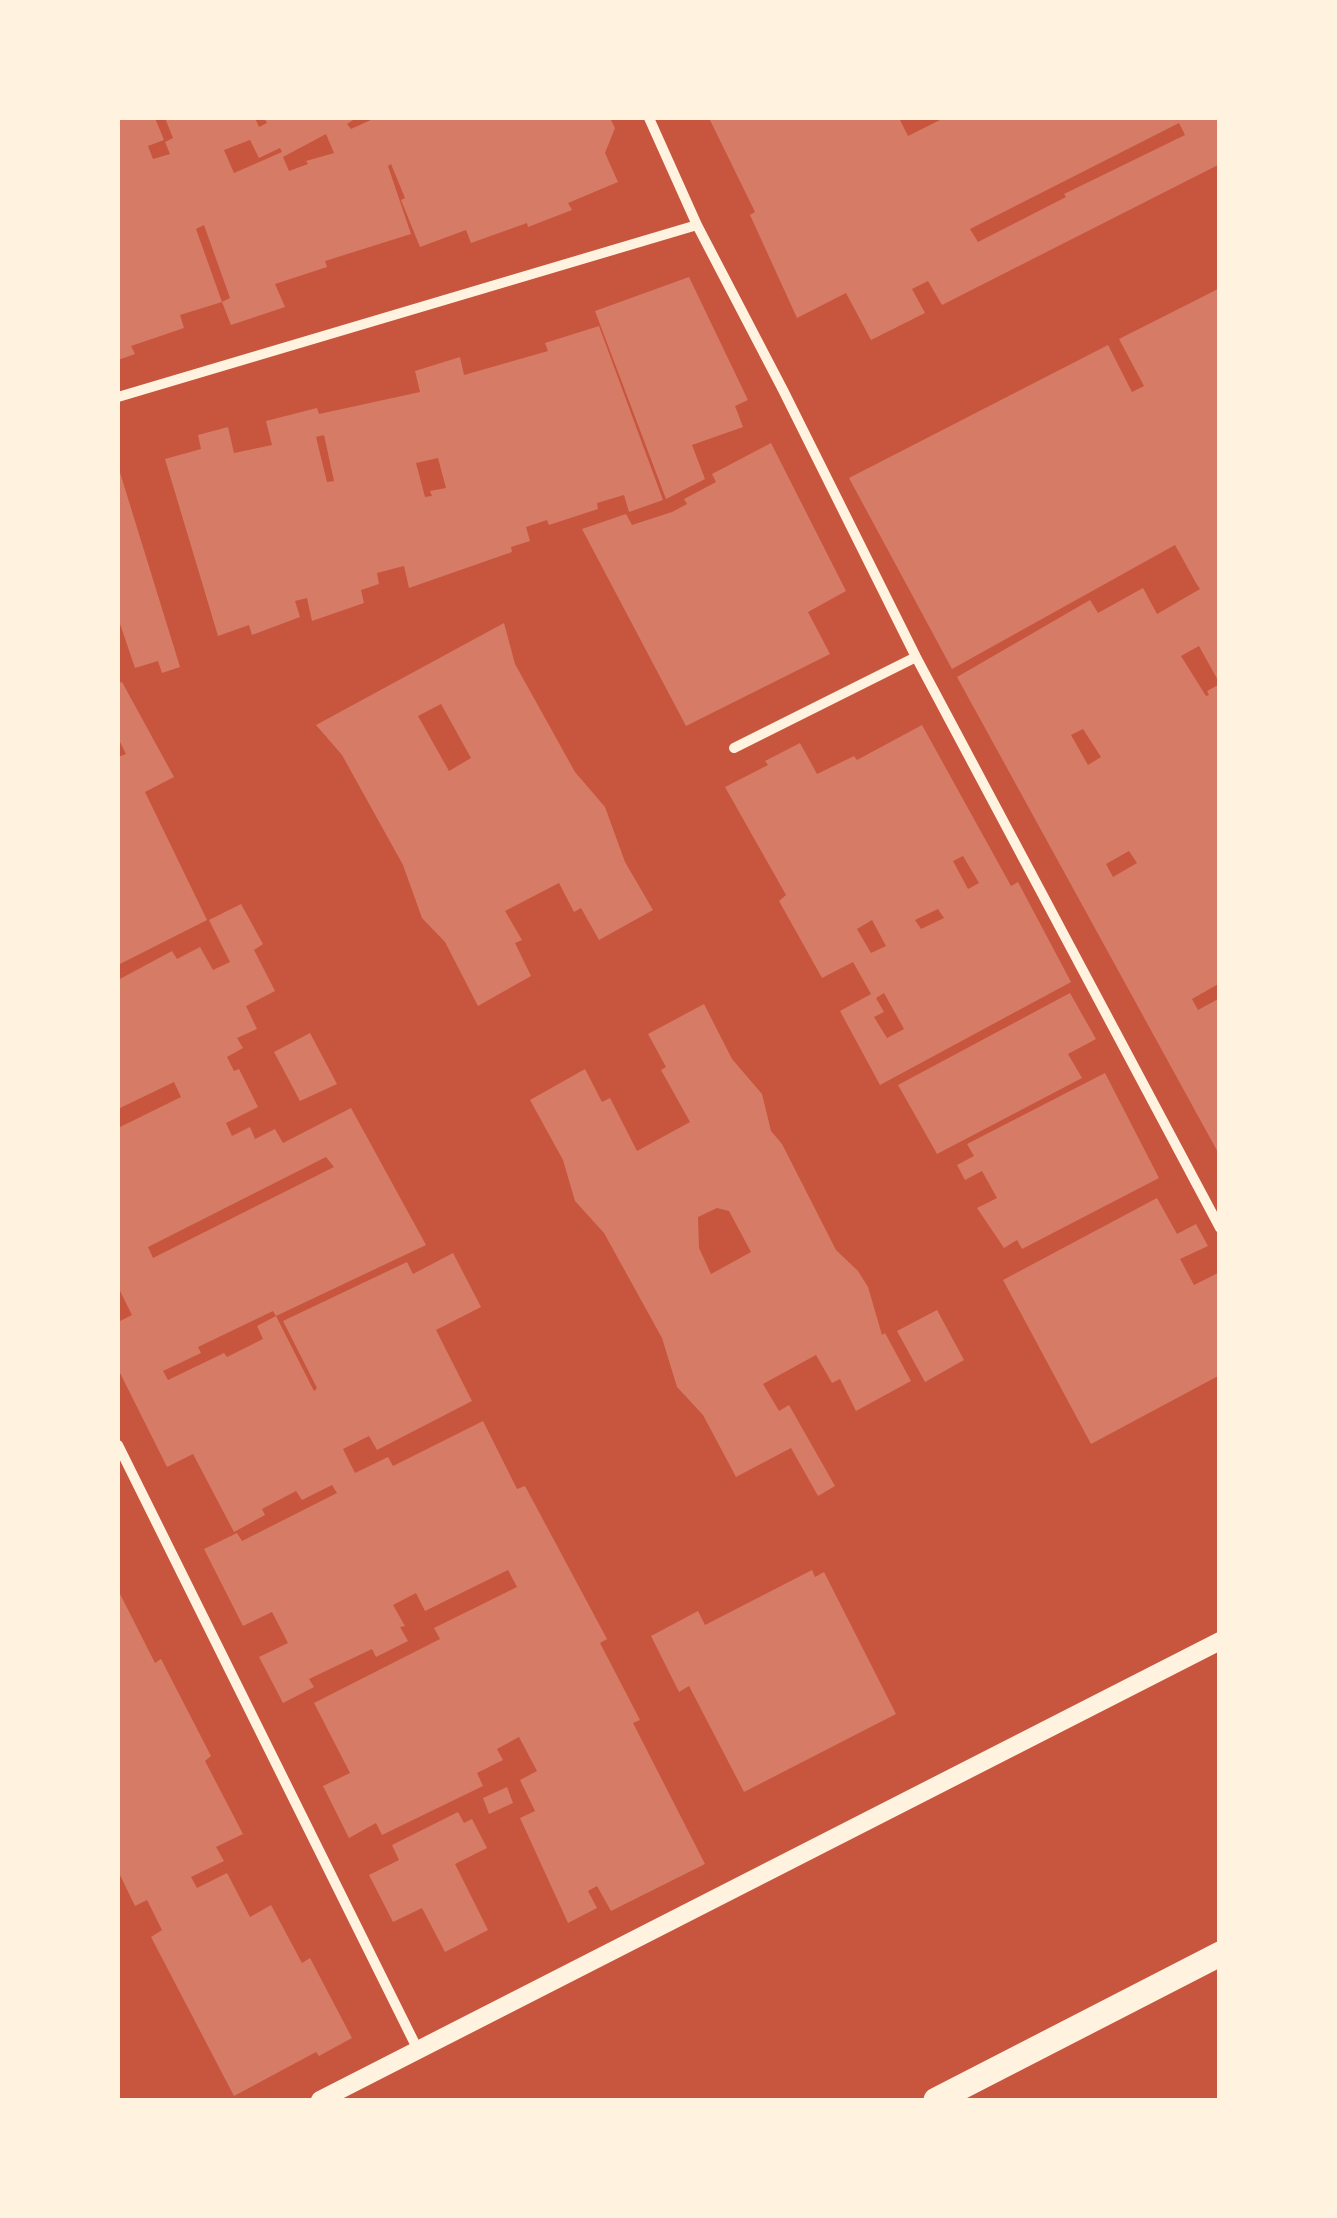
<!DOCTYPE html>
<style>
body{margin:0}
#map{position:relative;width:1337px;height:2218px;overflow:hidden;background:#c8553d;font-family:"Work Sans",sans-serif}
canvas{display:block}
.frame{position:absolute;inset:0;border:120px solid #fff3e0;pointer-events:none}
</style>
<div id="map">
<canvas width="1337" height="2218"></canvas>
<div class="frame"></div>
</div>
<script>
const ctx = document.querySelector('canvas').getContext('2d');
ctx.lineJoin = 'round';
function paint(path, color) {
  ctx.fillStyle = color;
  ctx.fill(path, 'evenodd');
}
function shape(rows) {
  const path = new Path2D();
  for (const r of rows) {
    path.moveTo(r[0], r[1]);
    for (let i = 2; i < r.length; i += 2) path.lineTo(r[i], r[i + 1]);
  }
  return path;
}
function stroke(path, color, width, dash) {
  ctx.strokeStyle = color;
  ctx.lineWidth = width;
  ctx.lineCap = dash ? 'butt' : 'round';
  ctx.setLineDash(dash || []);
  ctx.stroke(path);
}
paint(shape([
 [118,118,155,118,164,140,148,146,153,159,170,154,165,142,173,138,165,118,255,118,259,127,267,123,264,118,356,118,347,124,351,129,375,118,610,118,615,128,605,153,618,182,568,203,572,210,528,227,527,223,471,243,466,230,420,247,401,200,405,198,391,164,388,166,411,234,325,261,327,267,275,284,285,307,231,325,222,302,230,298,204,225,196,229,222,302,180,315,184,328,131,346,135,354,118,360],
 [326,134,334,153,306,161,308,164,289,171,283,157],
 [250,140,259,158,280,148,282,152,234,173,224,150],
 [709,118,899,118,908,136,944,118,1220,118,1220,164,942,305,928,281,912,289,925,313,871,340,846,293,797,318,750,215,755,212],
 [1179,123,1185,135,1064,194,1066,197,978,242,970,229],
 [689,277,748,400,735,406,743,427,692,445,705,479,666,499,595,311],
 [1220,288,1220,684,1199,646,1181,656,1206,696,1209,695,1207,691,1220,684,1220,983,1192,999,1198,1010,1220,998,1220,1156,957,677,1090,600,1098,613,1143,588,1157,614,1200,589,1196,583,1175,545,952,669,849,478,1108,345,1132,392,1144,386,1119,339],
 [1083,729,1101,757,1088,765,1071,735],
 [1129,851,1137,863,1113,877,1106,864],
 [599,326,663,500,629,512,624,495,597,503,598,509,549,525,547,520,526,527,530,541,511,547,512,552,409,588,404,566,377,573,379,584,361,590,364,603,312,621,307,598,295,601,300,617,252,635,249,625,218,636,165,459,201,449,198,435,228,427,234,453,272,445,266,421,317,408,319,414,420,392,415,371,460,357,464,375,548,351,545,343],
 [324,435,334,481,327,482,316,437],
 [438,458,446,488,430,491,432,496,425,497,416,463],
 [771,443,846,591,808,612,830,654,686,726,582,529,626,514,632,525,672,512,687,504,684,499,716,482,712,474],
 [118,466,180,667,162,673,158,661,135,668,118,618],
 [504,623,515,664,575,772,605,807,625,862,653,910,599,940,581,908,574,912,559,883,505,911,522,940,515,943,531,976,478,1006,445,942,422,918,403,865,342,755,316,725],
 [441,704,471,758,449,771,418,716],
 [122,682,174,777,145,792,207,920,118,965,118,757,126,754,118,738,118,683],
 [922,725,1011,886,1018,882,1071,982,880,1085,840,1011,871,994,853,962,822,978,779,901,786,895,725,787,768,765,765,761,800,743,817,774,854,756,857,760],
 [963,856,979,883,968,889,953,861],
 [938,909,944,918,921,929,915,920],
 [872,920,886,946,871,953,857,929],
 [884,993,904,1029,887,1038,874,1017,884,1012,876,998],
 [241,904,263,944,254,950,275,991,246,1006,257,1029,237,1038,243,1048,227,1057,234,1071,239,1069,258,1107,226,1123,232,1136,250,1127,255,1139,275,1129,283,1143,351,1108,426,1245,276,1316,273,1311,198,1347,201,1353,163,1371,168,1380,224,1353,227,1357,263,1339,257,1326,276,1316,314,1391,317,1388,283,1321,407,1262,413,1274,453,1253,481,1307,436,1330,472,1401,377,1450,369,1436,343,1449,355,1473,388,1457,393,1466,483,1421,517,1489,525,1486,607,1639,600,1643,640,1720,633,1723,705,1864,611,1911,597,1886,588,1891,597,1908,568,1923,520,1818,535,1811,520,1780,537,1771,519,1737,497,1749,503,1760,477,1773,483,1786,382,1835,376,1823,349,1838,323,1786,350,1773,314,1703,440,1639,434,1628,517,1587,508,1570,425,1611,416,1593,393,1605,405,1626,400,1627,408,1641,376,1657,372,1649,309,1679,314,1687,283,1703,259,1657,288,1643,272,1612,243,1626,204,1549,237,1533,242,1541,337,1493,332,1485,302,1500,296,1491,262,1509,265,1515,234,1532,193,1454,167,1467,118,1369,118,1322,132,1315,118,1287,118,1128,181,1097,174,1082,118,1109,118,980,172,951,177,959,200,947,213,970,230,962,209,920],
 [326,1157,334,1167,153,1258,148,1247],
 [1070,993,1096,1039,1068,1054,1082,1078,937,1154,898,1085],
 [704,1004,732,1059,762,1094,771,1131,782,1144,836,1250,858,1271,868,1287,882,1335,885,1333,911,1381,856,1411,840,1379,832,1383,816,1355,763,1384,779,1411,789,1405,835,1486,818,1496,791,1448,736,1477,703,1415,677,1387,662,1338,604,1233,575,1201,563,1160,530,1100,585,1069,602,1102,610,1098,637,1151,690,1122,661,1070,666,1067,648,1034],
 [717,1208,729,1211,751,1252,711,1274,699,1248,698,1217],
 [310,1033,337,1084,300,1101,274,1052],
 [1105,1073,1159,1178,1022,1249,1017,1240,1004,1248,977,1208,997,1198,982,1171,965,1180,957,1165,974,1156,967,1144],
 [1157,1198,1177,1234,1196,1224,1208,1246,1180,1259,1194,1285,1220,1272,1220,1375,1091,1444,1003,1280],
 [937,1310,964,1360,925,1382,897,1331],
 [812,1570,815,1577,824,1572,896,1714,744,1792,689,1686,679,1692,651,1636,698,1611,705,1625],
 [118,1590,155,1663,161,1659,211,1756,205,1761,243,1834,216,1847,224,1861,191,1877,197,1888,227,1873,250,1917,271,1905,302,1963,310,1958,352,2038,319,2056,316,2052,234,2096,151,1937,162,1930,147,1900,135,1906,118,1871],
 [507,1787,513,1803,489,1814,483,1798],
 [458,1812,464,1823,472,1819,487,1848,455,1864,488,1930,445,1952,422,1908,393,1922,369,1875,399,1860,392,1845]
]), '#d67c66');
stroke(shape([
 [649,118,697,225,783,390,916,657,1220,1228],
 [118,397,697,225],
 [734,748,916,657],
 [118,1445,418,2050]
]), '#fff3e0', 10);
stroke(shape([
 [320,2100,1220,1641]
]), '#fff3e0', 18);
stroke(shape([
 [936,2100,1220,1954]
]), '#fff3e0', 25);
</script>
